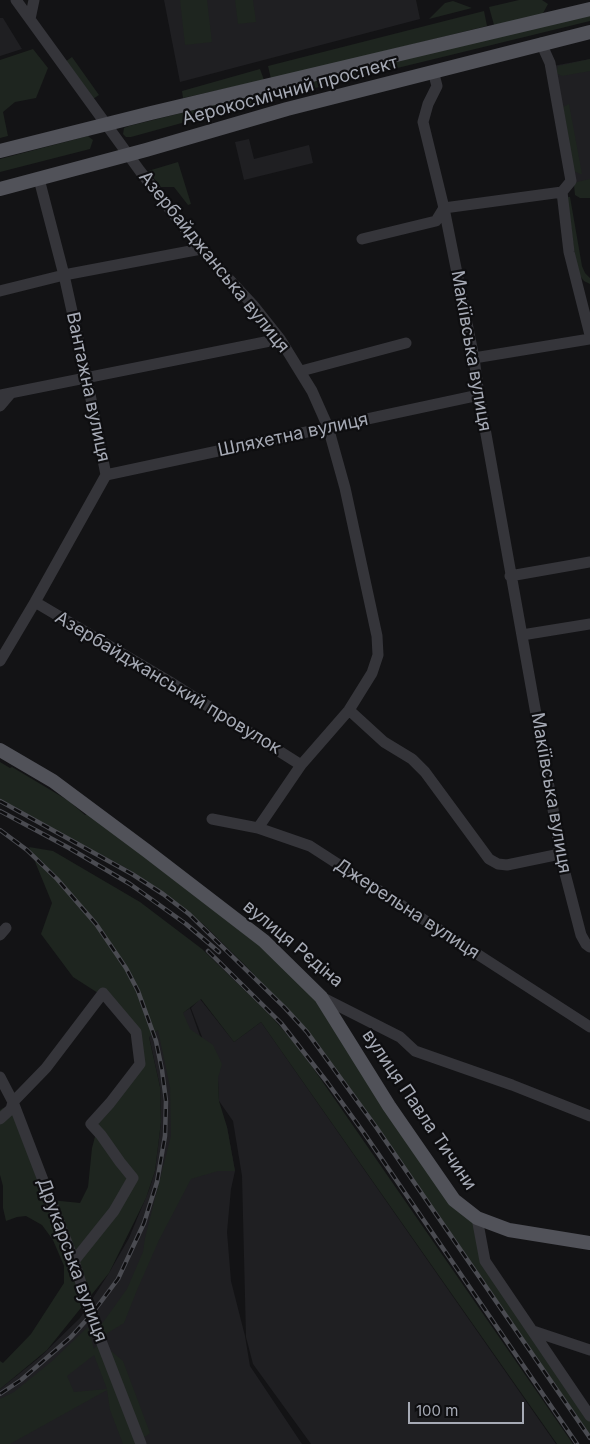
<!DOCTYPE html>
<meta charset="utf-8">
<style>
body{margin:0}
#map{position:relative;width:590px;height:1444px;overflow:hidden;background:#131315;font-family:Inter,sans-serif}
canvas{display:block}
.scale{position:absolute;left:408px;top:1402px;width:116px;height:22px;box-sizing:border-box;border:2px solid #a6aab5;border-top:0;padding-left:6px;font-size:15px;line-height:18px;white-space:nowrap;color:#a6aab5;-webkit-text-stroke:4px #0e0e10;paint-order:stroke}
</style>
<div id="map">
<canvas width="590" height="1444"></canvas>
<div class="scale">100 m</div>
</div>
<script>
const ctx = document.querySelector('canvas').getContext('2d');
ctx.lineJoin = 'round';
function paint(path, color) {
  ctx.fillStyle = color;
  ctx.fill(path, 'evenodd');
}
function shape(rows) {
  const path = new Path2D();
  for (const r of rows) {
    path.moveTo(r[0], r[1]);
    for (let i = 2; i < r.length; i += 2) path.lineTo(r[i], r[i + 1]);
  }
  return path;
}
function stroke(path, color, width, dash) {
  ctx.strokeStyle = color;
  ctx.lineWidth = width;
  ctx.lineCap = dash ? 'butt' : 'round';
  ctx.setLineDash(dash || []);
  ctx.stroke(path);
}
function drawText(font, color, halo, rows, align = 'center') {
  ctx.font = font + ' Inter,sans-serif';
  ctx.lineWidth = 4.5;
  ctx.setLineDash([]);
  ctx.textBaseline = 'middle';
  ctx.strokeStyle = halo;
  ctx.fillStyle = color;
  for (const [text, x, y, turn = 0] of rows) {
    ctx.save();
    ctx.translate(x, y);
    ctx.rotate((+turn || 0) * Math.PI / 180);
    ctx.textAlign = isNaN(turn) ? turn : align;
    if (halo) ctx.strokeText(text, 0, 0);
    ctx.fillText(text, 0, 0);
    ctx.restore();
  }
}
paint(shape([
 [164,0,416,0,420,19,180,82],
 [0,18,3,18,22,49,0,56],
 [590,59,590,191,576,194,553,66],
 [249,139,254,159,309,145,313,163,244,180,235,142],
 [200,999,234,1042,261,1022,556,1444,311,1444,253,1364,246,1337,242,1176,233,1121,219,1101,218,1081,216,1104,227,1127,235,1171,231,1189,227,1232,231,1281,245,1336,250,1366,302,1444,0,1444,0,1389,40,1357,80,1318,109,1273,129,1238,149,1190,155,1171,161,1122,160,1087,149,1036,190,1008,200,1036,206,1063,202,1037,191,1008]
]), '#1f1f22');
paint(shape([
 [180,0,207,0,212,42,185,45],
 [235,0,253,0,256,22,238,24],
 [519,0,542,0,548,4,542,15,494,25,489,7],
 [453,1,472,8,429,19,445,3],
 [484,11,487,26,271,79,268,66],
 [590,15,590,21,258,102,131,137,126,137,123,134,124,128,129,126,351,71],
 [33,49,48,68,36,98,15,102,3,112,8,136,0,138,0,60],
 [72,57,99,95,93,99,65,62],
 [590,59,590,71,562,76,556,73,558,66],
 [260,69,264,80,183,98,182,91],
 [569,104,582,174,580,174,574,171,563,107],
 [88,136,93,140,90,149,0,172,0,159],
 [178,162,191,204,188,205,174,187,161,187,148,171],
 [590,179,590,198,580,198,575,195,574,185,577,182],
 [567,197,570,197,582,266,585,273,590,278,590,284,584,281,580,276,575,257],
 [0,760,0,762,10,768,12,767,69,801,85,815,87,814,103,825,272,955,318,998,454,1200,477,1218,485,1261,590,1415,590,1435,372,1119,306,1030,245,965,203,924,128,869,0,801],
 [29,847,53,851,140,902,202,949,270,1015,299,1048,336,1101,573,1444,557,1444,261,1022,234,1042,201,999,183,1013,190,1029,213,1045,222,1064,218,1078,219,1101,227,1127,235,1171,218,1171,191,1179,159,1240,137,1290,124,1323,101,1337,99,1328,127,1289,143,1252,145,1238,171,1136,170,1087,158,1030,149,1037,160,1087,161,1122,155,1171,146,1198,109,1273,47,1350,0,1389,0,1361,3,1363,31,1334,64,1283,64,1266,53,1240,42,1225,26,1216,17,1217,6,1221,3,1208,3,1186,0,1175,0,1110,3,1108,17,1111,51,1200,80,1203,88,1187,92,1148,100,1118,140,1064,137,1045,117,1010,98,993,73,977,41,934,52,903],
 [88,1327,94,1349,100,1342,123,1361,150,1433,138,1442,138,1444,123,1444,110,1410,107,1390,10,1444,0,1444,0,1399,14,1392,51,1362],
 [94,1355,107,1389,74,1392,67,1376]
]), '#1e251f');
stroke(shape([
 [16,0,140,171,201,249,253,305,280,339,312,391,328,427,345,488,377,636,378,655,372,673,349,710,301,765,258,828],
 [30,19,34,0],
 [541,43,550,63,571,181,562,192],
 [433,71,437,86,428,104,423,122,444,208,474,358,479,395,556,826,560,854,581,935,586,944,590,947],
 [362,239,436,221,444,208,562,192,569,252,590,335],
 [0,291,64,275,201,249],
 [474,358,590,339],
 [301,371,406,343],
 [0,395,280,339],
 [0,406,11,393],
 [106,475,479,395],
 [510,576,590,562],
 [35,602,170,682,301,765],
 [522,635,590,624],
 [0,661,35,602,106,475,87,379,64,275,39,179],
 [349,710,384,742,412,759,425,772,489,859,498,864,507,865,560,854],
 [212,819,258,828,310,846,590,1027],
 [0,935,6,928],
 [321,997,400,1037,415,1051,512,1085,590,1116],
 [0,1077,13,1102,74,1261,91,1315,141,1444],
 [0,1119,11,1109,13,1102,46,1068,103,993,136,1032,140,1064,110,1103,91,1124,101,1135,120,1162,133,1178,114,1211,74,1261],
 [477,1218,485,1261,590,1416],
 [533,1331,590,1350]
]), '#35353a', 11);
stroke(shape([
 [0,151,151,113,590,9],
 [0,189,146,150,287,109,590,32],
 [0,750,53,781,147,851,264,941,321,997,389,1106,454,1200,477,1218,509,1230,590,1243]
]), '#515259', 14);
const rail = shape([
 [0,801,132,874,163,894,189,914,285,1008,307,1032,376,1127,590,1438],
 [0,811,69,848,130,884,186,924,219,952],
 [0,830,27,850,57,879,96,924,126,968,138,991,156,1041,162,1070,166,1101,165,1136,157,1182,144,1223,118,1279,91,1315,71,1337,21,1380,0,1394],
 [208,951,281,1023,327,1082,364,1133,577,1444]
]);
stroke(rail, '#4a4b51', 4.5);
stroke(rail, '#0e0e10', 2.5, [8]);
drawText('18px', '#a6aab5', '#0e0e10', [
 ["Аерокосмічний проспект",290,91,-15],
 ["Азербайджанська вулиця",214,262,51],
 ["Макіївська вулиця",471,351,80],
 ["Вантажна вулиця",88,387,78],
 ["Шляхетна вулиця",293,435,-12],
 ["Азербайджанський провулок",168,683,31],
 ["Макіївська вулиця",551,793,80],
 ["Джерельна вулиця",407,909,33],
 ["вулиця Рєдіна",293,944,40],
 ["вулиця Павла Тичини",419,1110,56],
 ["Друкарська вулиця",72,1260,70]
]);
</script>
